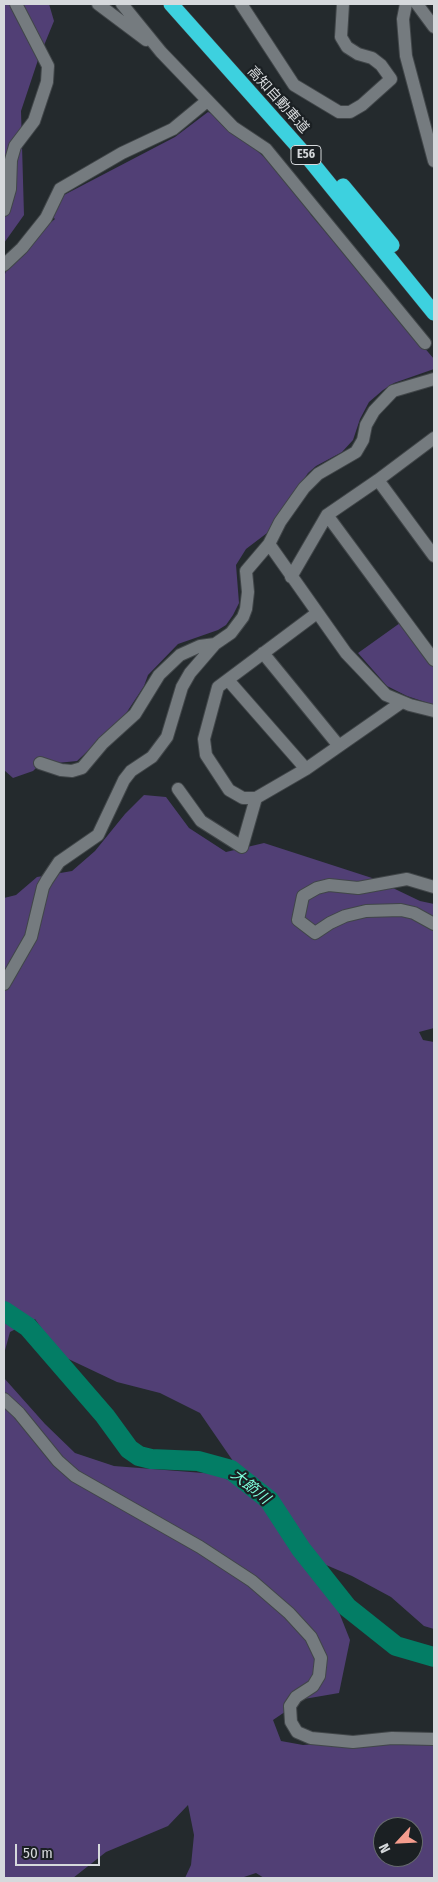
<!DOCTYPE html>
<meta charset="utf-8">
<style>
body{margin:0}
#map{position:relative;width:438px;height:1882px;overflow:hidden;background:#242a2d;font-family:"Fira Sans Condensed",sans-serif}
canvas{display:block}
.frame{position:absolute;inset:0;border:5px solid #d6d9dc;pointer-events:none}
.north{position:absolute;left:373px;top:1817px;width:50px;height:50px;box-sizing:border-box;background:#1b2023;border:1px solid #666a6d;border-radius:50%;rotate:245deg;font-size:14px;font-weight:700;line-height:20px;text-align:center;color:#d6d9dc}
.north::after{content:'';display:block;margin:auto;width:18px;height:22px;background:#f59d8e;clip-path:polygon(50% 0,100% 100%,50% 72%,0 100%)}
.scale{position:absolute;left:15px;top:1844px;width:85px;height:22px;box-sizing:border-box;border:2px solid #d6d9dc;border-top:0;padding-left:6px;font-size:15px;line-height:18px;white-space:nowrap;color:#d6d9dc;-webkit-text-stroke:4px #1b2023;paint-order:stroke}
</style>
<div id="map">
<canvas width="438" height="1882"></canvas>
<div class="frame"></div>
<div class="north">N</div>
<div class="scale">50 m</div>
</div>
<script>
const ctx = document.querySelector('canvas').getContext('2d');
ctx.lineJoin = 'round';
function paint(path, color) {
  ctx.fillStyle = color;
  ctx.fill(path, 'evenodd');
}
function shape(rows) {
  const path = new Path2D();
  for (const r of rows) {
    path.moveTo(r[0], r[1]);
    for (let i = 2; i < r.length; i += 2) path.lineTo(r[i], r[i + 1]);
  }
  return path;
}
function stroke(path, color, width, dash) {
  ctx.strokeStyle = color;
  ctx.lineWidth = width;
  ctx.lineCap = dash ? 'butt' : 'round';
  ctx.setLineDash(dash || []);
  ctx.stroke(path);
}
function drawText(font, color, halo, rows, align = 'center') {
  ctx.font = font + ' "Fira Sans Condensed","Noto Sans JP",sans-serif';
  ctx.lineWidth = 4.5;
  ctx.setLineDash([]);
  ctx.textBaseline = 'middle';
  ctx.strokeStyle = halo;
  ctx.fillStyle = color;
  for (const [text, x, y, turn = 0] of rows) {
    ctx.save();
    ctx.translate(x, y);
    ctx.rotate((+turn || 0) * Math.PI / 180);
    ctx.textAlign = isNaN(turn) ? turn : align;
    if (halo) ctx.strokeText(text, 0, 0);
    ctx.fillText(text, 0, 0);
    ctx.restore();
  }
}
paint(shape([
 [4,4,49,4,54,21,38,60,21,111,24,215,4,243],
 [208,112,212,114,224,127,253,147,276,168,300,197,311,215,434,359,434,369,394,383,383,390,369,402,360,419,353,440,342,452,316,466,308,473,271,530,246,549,236,565,239,603,233,615,226,625,218,630,178,644,148,675,144,686,123,718,77,761,57,763,46,758,33,771,13,778,4,770,4,277,6,271,45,227,55,219,52,216,64,195,175,137],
 [400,623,434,666,434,705,407,696,387,686,358,653],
 [144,795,166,797,189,828,226,852,264,843,372,878,420,901,434,904,434,1028,419,1032,423,1040,434,1042,434,1629,424,1626,391,1597,352,1576,319,1562,350,1640,339,1693,304,1699,273,1720,281,1741,303,1745,404,1738,434,1744,434,1878,264,1878,256,1873,241,1878,185,1878,191,1865,194,1835,188,1805,168,1826,106,1852,73,1878,4,1878,4,1378,45,1424,75,1453,114,1466,216,1474,255,1493,200,1413,160,1393,117,1382,60,1355,35,1319,10,1332,4,1354,4,898,16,895,37,877,72,871,95,851,125,814],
 [383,1827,413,1827,413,1857,383,1857]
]), '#513f75');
stroke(shape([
 [4,1311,28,1327,105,1416,129,1449,139,1456,151,1459,198,1461,231,1470,269,1500,301,1549,347,1607,396,1646,434,1657]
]), '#037d65', 20);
const minor = shape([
 [98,4,146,40],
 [122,4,161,52,233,127,266,149,425,343],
 [241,4,294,85,339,112,350,112,362,105,391,79,381,65,372,58,358,54,347,47,341,37,343,4],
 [406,4,403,19,406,56,434,161],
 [417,4,434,27],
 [4,210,10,189,11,160,15,146,34,121,47,82,48,66,16,4],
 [4,265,22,248,46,218,60,189,122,153,173,129,207,101],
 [378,480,434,556],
 [327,515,434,660],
 [269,544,346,653,386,695,410,705,434,711],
 [291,577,327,515,378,480,434,438],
 [317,613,218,687,204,739,206,755,229,790,243,798,256,798,306,769,402,702],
 [263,653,339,746],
 [228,680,306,769],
 [40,763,61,770,72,771,82,768,103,743,135,714,159,675,180,655,200,646,215,644],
 [178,789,201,821,242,847,256,798],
 [434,887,407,879,358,888,329,885,317,888,303,896,298,920,315,933,330,923,345,916,366,911,401,910,414,913,434,924],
 [4,984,31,937,43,887,47,880,59,862,98,835,124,780,131,771,152,757,167,737,182,687,190,673,215,644,231,633,243,617,246,609,248,592,246,571,269,544,280,522,304,488,318,474,356,452,363,440,366,425,374,411,393,391,434,379],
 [4,1399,19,1413,58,1461,75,1476,200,1547,252,1581,289,1613,311,1637,321,1658,319,1676,313,1686,296,1697,290,1706,291,1722,297,1732,311,1738,353,1742,392,1738,434,1739]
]);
const highway = shape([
 [171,4,309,159,434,313],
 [343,186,392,245]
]);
stroke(minor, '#414649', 14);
stroke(highway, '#414649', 16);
stroke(minor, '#757b7f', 12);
stroke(highway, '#3dd1df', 15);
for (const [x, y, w] of [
 [306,155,30]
]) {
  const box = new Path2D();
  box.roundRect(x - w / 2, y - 9.5, w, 19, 4);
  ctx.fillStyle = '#1b2023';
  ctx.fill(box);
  stroke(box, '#d6d9dc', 1);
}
drawText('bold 12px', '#d6d9dc', null, [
 ["E56",306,155]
]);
drawText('14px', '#d6d9dc', '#1b2023', [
 ["高知自動車道",278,100,48]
]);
drawText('italic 15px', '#7efdda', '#1b2023', [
 ["大節川",250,1487,39]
]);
</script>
